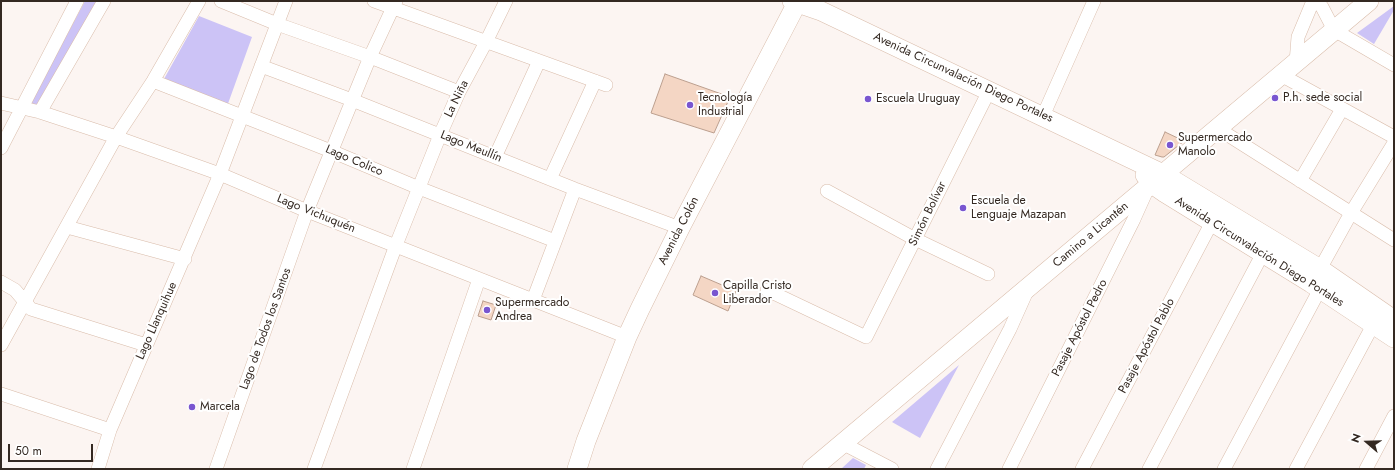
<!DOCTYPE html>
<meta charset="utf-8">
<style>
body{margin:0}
#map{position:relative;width:1395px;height:470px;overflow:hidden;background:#fcf5f2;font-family:Jost,sans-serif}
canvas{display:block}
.frame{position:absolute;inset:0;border:2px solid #342922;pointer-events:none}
.north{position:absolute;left:1347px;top:422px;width:40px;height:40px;-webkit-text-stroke:3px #fff;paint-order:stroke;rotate:290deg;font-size:11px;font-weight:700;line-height:16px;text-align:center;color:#342922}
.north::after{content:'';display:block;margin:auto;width:14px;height:18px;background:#342922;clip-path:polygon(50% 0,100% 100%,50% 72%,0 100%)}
.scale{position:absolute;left:8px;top:444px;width:85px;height:18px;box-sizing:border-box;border:2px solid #342922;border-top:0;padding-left:5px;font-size:12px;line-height:14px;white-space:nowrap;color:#342922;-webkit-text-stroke:3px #fff;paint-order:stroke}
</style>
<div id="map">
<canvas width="1395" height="470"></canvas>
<div class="frame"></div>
<div class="north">N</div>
<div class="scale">50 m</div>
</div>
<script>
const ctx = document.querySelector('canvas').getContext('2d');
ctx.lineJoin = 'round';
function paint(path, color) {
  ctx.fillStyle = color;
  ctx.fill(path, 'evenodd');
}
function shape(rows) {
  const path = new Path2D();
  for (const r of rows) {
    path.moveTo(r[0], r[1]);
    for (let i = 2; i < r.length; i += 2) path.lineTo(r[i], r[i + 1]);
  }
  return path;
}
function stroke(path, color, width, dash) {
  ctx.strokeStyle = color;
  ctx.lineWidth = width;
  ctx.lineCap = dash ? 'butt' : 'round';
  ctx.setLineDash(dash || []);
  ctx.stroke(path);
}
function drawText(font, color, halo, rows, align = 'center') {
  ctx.font = font + ' Jost,sans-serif';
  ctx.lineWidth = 4;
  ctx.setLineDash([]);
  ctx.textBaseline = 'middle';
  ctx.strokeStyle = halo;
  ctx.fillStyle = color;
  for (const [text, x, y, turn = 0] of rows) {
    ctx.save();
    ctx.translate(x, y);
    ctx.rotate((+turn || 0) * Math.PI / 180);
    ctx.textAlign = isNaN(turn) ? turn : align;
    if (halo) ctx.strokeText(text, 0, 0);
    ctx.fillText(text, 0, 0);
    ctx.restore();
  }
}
paint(shape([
 [85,1,102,1,41,110,30,104],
 [1394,6,1394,10,1374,44,1357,33],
 [199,16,252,37,225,112,159,88],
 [959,365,920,438,892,422],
 [853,458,866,465,864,469,841,469]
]), '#ccc3f6');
const building = shape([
 [665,74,730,97,714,133,651,113,665,74],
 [1165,132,1184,141,1164,157,1162,157,1155,155,1165,132],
 [701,276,736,291,728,311,693,295,701,276],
 [483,301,496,305,491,320,478,316,483,301]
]);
paint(building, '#f4d6c4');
stroke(building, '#bc9f8e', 1);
const street = shape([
 [221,1,277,24,370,57,459,92],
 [374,1,606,85],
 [1317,1,1322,7,1334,30,1394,65],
 [1296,63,1298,37,1313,1],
 [261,66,352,100,575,189,680,228],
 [1281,75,1394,137],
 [153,81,331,151,419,188,555,241],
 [1,103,40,112,116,137,220,174,307,211,627,337],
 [40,112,104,1],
 [1043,116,1094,1],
 [1217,128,1394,240],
 [1,148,77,1],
 [495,157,539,61],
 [550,179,595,81],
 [1300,181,1342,109],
 [827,191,915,239,988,274],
 [67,227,185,259],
 [1,282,15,290,31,309,146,345],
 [767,290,866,337,989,91],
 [533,300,575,189],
 [1,345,116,137,153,81,199,1],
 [1,394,110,430],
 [842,443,892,469],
 [98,469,110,430,220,174,286,1],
 [216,469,307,211,370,57,396,1],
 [314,469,396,245,440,135,459,92,486,42,506,1],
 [413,469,479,279],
 [937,469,1010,329,1027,291],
 [1009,469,1134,219,1147,190],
 [1082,469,1212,222],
 [1149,469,1263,253],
 [1224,469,1320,289,1320,269,1351,213,1394,143],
 [1296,469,1373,325],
 [1366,469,1394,416]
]);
const secondary = shape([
 [792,1,821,11,1163,174,1320,269,1394,320],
 [1145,175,1152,184,1165,193,1311,283,1394,338],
 [577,469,586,441,627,337,640,309,680,228,798,1],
 [812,469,1369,1]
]);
stroke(street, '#d9bcaa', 14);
stroke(secondary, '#d9bcaa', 20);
stroke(street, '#fff', 13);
stroke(secondary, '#fff', 19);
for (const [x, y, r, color] of [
 [1275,98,4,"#7956d0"],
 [868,99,4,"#7956d0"],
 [690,105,4,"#7956d0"],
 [1170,145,4,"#7956d0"],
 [963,208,4,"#7956d0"],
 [715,293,4,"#7956d0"],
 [487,310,4,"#7956d0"],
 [192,407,4,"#7956d0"]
]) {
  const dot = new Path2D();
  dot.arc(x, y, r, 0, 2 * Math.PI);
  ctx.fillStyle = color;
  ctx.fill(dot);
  stroke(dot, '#fff', 1.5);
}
drawText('12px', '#342922', '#fff', [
 ["Avenida Circunvalación Diego Portales",963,78,25],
 ["La Niña",457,99,-64],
 ["Lago Meullín",471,147,22],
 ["Lago Colico",354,161,23],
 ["Lago Vichuquén",316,214,22],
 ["Simón Bolívar",928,214,-64],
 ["Avenida Colón",679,231,-63],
 ["Camino a Licantén",1091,235,-40],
 ["Avenida Circunvalación Diego Portales",1259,252,32],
 ["Lago Llanquihue",157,321,-66],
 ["Pasaje Apóstol Pedro",1080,328,-63],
 ["Lago de Todos los Santos",266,329,-70],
 ["Pasaje Apóstol Pablo",1147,346,-62]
]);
drawText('12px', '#342922', '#fff', [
 ["Tecnología",698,98],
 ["Industrial",698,112],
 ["P.h. sede social",1283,98],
 ["Escuela Uruguay",876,99],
 ["Supermercado",1178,138],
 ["Manolo",1178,152],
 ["Escuela de",971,201],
 ["Lenguaje Mazapan",971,215],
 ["Capilla Cristo",723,286],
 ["Liberador",723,300],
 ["Supermercado",495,303],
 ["Andrea",495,317],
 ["Marcela",200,407]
], 'left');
</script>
